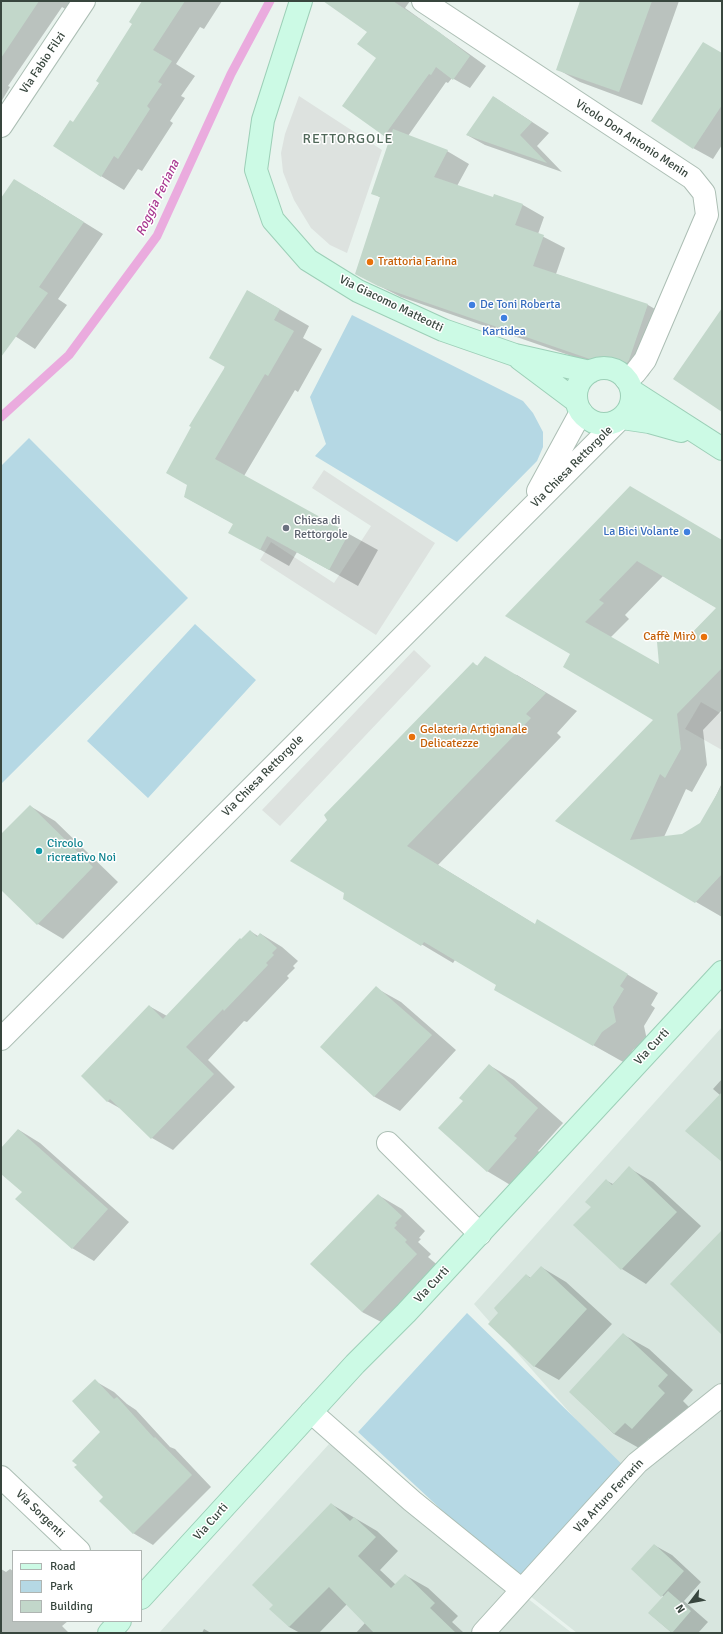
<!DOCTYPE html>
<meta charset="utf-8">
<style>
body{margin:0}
#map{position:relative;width:723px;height:1634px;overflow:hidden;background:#e9f3ee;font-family:Signika,sans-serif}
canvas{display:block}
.frame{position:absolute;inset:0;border:2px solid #38463e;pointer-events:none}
.legend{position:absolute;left:12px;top:1550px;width:130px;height:72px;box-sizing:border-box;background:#fff;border:1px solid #afb5b2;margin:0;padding:5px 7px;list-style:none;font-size:12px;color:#38463e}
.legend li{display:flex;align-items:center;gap:8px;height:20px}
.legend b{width:20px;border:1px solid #afb5b2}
.north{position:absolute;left:671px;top:1582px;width:40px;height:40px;-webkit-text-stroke:3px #fff;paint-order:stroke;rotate:238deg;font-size:11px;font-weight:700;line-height:16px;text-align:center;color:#38463e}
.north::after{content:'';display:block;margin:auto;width:14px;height:18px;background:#38463e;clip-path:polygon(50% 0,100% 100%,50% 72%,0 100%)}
</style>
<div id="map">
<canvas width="723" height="1634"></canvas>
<div class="frame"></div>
<ul class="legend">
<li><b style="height:5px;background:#ccfae5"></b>Road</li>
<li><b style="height:11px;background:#b5d8e4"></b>Park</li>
<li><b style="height:11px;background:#c2d7ca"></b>Building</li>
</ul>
<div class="north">N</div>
</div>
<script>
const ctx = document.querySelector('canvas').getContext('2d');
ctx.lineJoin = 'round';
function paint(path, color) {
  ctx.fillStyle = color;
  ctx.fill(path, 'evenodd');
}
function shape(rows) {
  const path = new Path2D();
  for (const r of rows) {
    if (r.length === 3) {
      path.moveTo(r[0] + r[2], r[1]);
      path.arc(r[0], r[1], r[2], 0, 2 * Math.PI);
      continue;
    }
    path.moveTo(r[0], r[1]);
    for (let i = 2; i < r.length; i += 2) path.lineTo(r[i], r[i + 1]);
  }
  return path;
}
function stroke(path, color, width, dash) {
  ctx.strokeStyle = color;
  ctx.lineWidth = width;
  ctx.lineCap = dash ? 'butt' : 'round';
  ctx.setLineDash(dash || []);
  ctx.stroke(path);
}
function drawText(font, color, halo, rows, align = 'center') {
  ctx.font = font + ' Signika,sans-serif';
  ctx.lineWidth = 3;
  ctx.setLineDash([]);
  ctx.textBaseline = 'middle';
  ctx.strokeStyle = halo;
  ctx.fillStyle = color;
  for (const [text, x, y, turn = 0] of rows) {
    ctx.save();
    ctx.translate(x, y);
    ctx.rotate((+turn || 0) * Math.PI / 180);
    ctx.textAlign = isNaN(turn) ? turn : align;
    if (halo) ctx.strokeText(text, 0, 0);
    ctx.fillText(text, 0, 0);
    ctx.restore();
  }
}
paint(shape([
 [722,1027,722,1633,577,1633,520,1588,630,1481,474,1304],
 [329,1444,572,1633,159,1633]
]), '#d8e6df');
paint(shape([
 [352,315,523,401,533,413,543,432,543,447,537,461,457,542,315,456,326,444,310,397],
 [29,438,188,598,1,784,1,466],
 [195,624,256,680,148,798,87,741],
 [467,1313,634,1476,521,1584,358,1432]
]), '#b5d8e4');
paint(shape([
 [299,96,382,150,347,253,330,245,311,228,294,200,283,172,281,153,285,134],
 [324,470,435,543,376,635,260,560,271,542,334,583,371,526,312,488],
 [414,650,431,666,280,826,262,810],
 [701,702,722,714,722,750,685,729]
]), '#dde2df');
paint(shape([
 [1,1,77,1,70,12,62,7,8,86,10,87,1,102],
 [143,1,222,1,204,29,200,27,176,64,195,76,181,96,185,98,170,121,173,123,142,171,138,169,124,190,101,176,74,123,100,82,134,23],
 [330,1,410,1,405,8,486,66,470,88,452,78,448,83,446,82,408,136,447,151,469,164,457,186,494,198,495,195,523,205,544,217,538,234,565,248,556,274,648,305,669,317,650,373,648,376,641,380,401,297,356,274,381,198,373,193,391,139,344,106,378,58,368,31],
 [581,1,679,1,642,105,580,82,557,69],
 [722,54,722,145,713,159,693,148],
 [494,97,549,133,537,146,562,172,485,145,467,135],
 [35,192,103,234,58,299,67,305,35,349,1,327,1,202],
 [248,291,309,326,303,338,322,349,298,392,295,390,244,476,378,550,358,586,297,552,289,566,259,549,234,524,185,497],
 [630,487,722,541,722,710,703,730,707,765,692,792,686,789,664,837,683,835,701,823,714,800,722,783,722,917,556,821,655,719,572,654],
 [663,576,717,608,660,666,610,638,629,619,625,615],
 [473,664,478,666,517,675,577,711,557,733,561,737,438,865,536,925,569,939,658,993,651,1005,655,1008,644,1026,647,1040,633,1050,625,1063,527,1008,498,985,455,960,453,963,344,898],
 [30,806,55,821,118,882,63,939,38,924,1,888,1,836],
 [250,931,258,936,261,934,282,947,298,961,293,966,295,968,287,976,289,978,247,1022,244,1021,208,1060,235,1087,173,1150,152,1138,123,1110,107,1101,149,1006,167,1016],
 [376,988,401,1002,456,1050,400,1111,375,1097,321,1047],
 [489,1065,514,1080,563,1123,538,1151,541,1153,512,1186,487,1171,464,1101],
 [722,1079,722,1161,720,1095,713,1089],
 [19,1130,40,1143,129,1222,94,1261,72,1248,23,1192,1,1172,1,1150],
 [629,1168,653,1182,701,1226,646,1284,622,1269,575,1225,592,1207,607,1181,613,1184],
 [378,1195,402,1209,425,1231,419,1238,421,1239,418,1242,431,1254,428,1257,441,1268,387,1325,362,1312],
 [541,1267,566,1282,612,1324,559,1380,534,1366,500,1313,526,1275,531,1278],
 [624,1335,649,1349,693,1390,683,1401,690,1408,657,1442,649,1438,639,1448,614,1434,570,1392],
 [95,1381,114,1392,127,1404,136,1410,170,1447,175,1449,211,1487,153,1545,133,1533,105,1497,102,1432],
 [331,1504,377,1531,398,1551,380,1570,396,1585,405,1575,428,1588,458,1616,452,1622,464,1633,356,1633,365,1623,347,1604,319,1633,300,1633,289,1627,274,1605],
 [654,1545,672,1555,701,1582,684,1601,708,1622,698,1633,672,1633,649,1613,664,1597,632,1569],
 [1,1569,6,1572,10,1569,13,1571,13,1621,68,1621,62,1626,69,1633,1,1633],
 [204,1629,211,1633,202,1633]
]), '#0003');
stroke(shape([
 [1,417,69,355,157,236,231,74,270,1]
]), '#eaabde', 9);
paint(shape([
 [1,1,39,1,1,58],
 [142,1,185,1,153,50,172,61,158,82,162,84,147,106,150,109,118,159,114,156,101,177,53,146,70,120,73,122,99,83,96,81,132,24,129,22],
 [323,1,393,1,439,32,470,56,453,80,436,67,431,75,429,74,384,136,342,106,376,58,357,44,367,32],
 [580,1,652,1,619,92,556,70],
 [703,42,722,53,722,105,693,149,651,121],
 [493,96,532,122,520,135,547,163,466,135],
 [393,129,448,150,434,177,493,197,494,194,523,204,515,225,544,235,533,266,648,304,629,360,626,364,619,369,378,286,355,274,380,197,371,194],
 [14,179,84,222,39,287,48,293,1,357,1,198],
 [247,290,280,309,274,320,294,331,268,376,265,374,215,459,349,533,329,570,267,536,260,550,228,533,233,524,184,497,187,485,166,473,191,427,189,426,225,367,209,358],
 [722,308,722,412,673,379],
 [630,486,722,540,722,668,677,714,681,749,665,778,660,774,630,840,682,834,700,823,722,785,722,874,695,903,555,821,653,720,563,667,570,654,505,616],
 [637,561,716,608,686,639,657,642,659,664,585,622,604,603,599,600],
 [485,656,546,693,526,714,531,718,407,846,535,924,537,919,628,974,620,986,624,989,613,1007,616,1022,602,1032,593,1046,494,990,496,985,424,942,421,946,343,899,344,893,290,861,327,820,324,815,473,662,477,666],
 [30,805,93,867,37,925,1,890,1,834],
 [250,930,257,937,260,933,277,948,272,953,274,955,266,963,268,965,224,1011,223,1009,186,1047,214,1074,151,1139,110,1099,107,1102,81,1076,149,1005,163,1019,240,938,241,939],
 [376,986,432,1035,374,1097,320,1047],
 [489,1064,538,1108,514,1136,517,1138,487,1172,438,1128,463,1101,459,1098],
 [722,1092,722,1162,685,1131],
 [18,1129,108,1209,72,1249,15,1199,22,1192,1,1174,1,1148],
 [629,1166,677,1212,621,1270,573,1225,591,1207,585,1202,606,1179,612,1185],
 [378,1194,402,1216,395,1223,397,1225,394,1228,407,1240,405,1242,417,1254,362,1312,310,1264],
 [722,1230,722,1335,670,1284],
 [541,1266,587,1309,534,1367,488,1324,498,1313,494,1308,526,1274,530,1278],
 [623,1333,668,1375,658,1386,665,1393,632,1429,625,1423,614,1434,569,1392],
 [95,1379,114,1399,117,1397,154,1438,155,1437,192,1475,133,1534,99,1501,103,1497,74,1467,77,1465,72,1461,100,1432,72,1401],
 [331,1503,350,1521,354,1517,376,1537,358,1556,391,1588,405,1574,435,1603,430,1608,456,1633,374,1633,329,1587,289,1627,269,1609,273,1605,252,1585],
 [654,1544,684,1571,661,1597,631,1569],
 [668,1591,691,1611,672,1633,648,1613]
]), '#c2d7ca');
const street = shape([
 [423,1,692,178,704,193,707,215,645,360,635,373,626,379],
 [1,126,84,1],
 [538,491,581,412],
 [1,1039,618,421],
 [388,1143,480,1234],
 [311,1412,412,1501,522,1590],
 [1,1477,79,1551],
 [483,1633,637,1463,722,1395]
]);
const secondary = shape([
 [301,1,263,120,256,170,273,220,308,260,358,291,443,330,515,355,590,372],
 [520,359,576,401],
 [604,396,28],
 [632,391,722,449],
 [622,418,649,422,681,431],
 [141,1598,355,1364,406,1313,722,972],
 [109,1633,120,1621]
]);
stroke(street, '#acbeb4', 24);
stroke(secondary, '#9ccfb7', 24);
stroke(street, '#fff', 22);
stroke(secondary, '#ccfae5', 22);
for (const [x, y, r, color] of [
 [370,262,4,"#e8710a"],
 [472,305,4,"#3f7fe0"],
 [504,318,4,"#3f7fe0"],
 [286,528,4,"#6b7280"],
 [687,532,4,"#3f7fe0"],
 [704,637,4,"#e8710a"],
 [412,737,4,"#e8710a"],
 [39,851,4,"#0f9aa8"]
]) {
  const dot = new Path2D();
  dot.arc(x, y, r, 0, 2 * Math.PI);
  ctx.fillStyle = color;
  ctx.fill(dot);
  stroke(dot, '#fff', 1.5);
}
drawText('12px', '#38463e', '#fff', [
 ["Via Fabio Filzi",43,63,-56],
 ["Vicolo Don Antonio Menin",632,139,33],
 ["Via Giacomo Matteotti",391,304,26],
 ["Via Chiesa Rettorgole",572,467,-45],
 ["Via Chiesa Rettorgole",263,776,-45],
 ["Via Curti",652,1047,-47],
 ["Via Curti",432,1285,-47],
 ["Via Arturo Ferrarin",609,1496,-47],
 ["Via Sorgenti",40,1514,44],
 ["Via Curti",211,1522,-48]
]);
drawText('12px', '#c56008', '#fff', [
 ["Trattoria Farina",378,262],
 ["Caffè Mirò",696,637,"right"],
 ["Gelateria Artigianale",420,730],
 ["Delicatezze",420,744]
], 'left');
drawText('12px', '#366cbe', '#fff', [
 ["De Toni Roberta",480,305],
 ["Kartidea",504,332,"center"],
 ["La Bici Volante",679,532,"right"]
], 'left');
drawText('12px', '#5b616d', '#fff', [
 ["Chiesa di",294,521],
 ["Rettorgole",294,535]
], 'left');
drawText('12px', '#0d838f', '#fff', [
 ["Circolo",47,844],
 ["ricreativo Noi",47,858]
], 'left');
drawText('italic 13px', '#a93a91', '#fff', [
 ["Roggia Feriana",158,198,-64]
]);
ctx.letterSpacing = '1px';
drawText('14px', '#506859', '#fff', [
 ["RETTORGOLE",348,139]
]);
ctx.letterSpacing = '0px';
</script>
